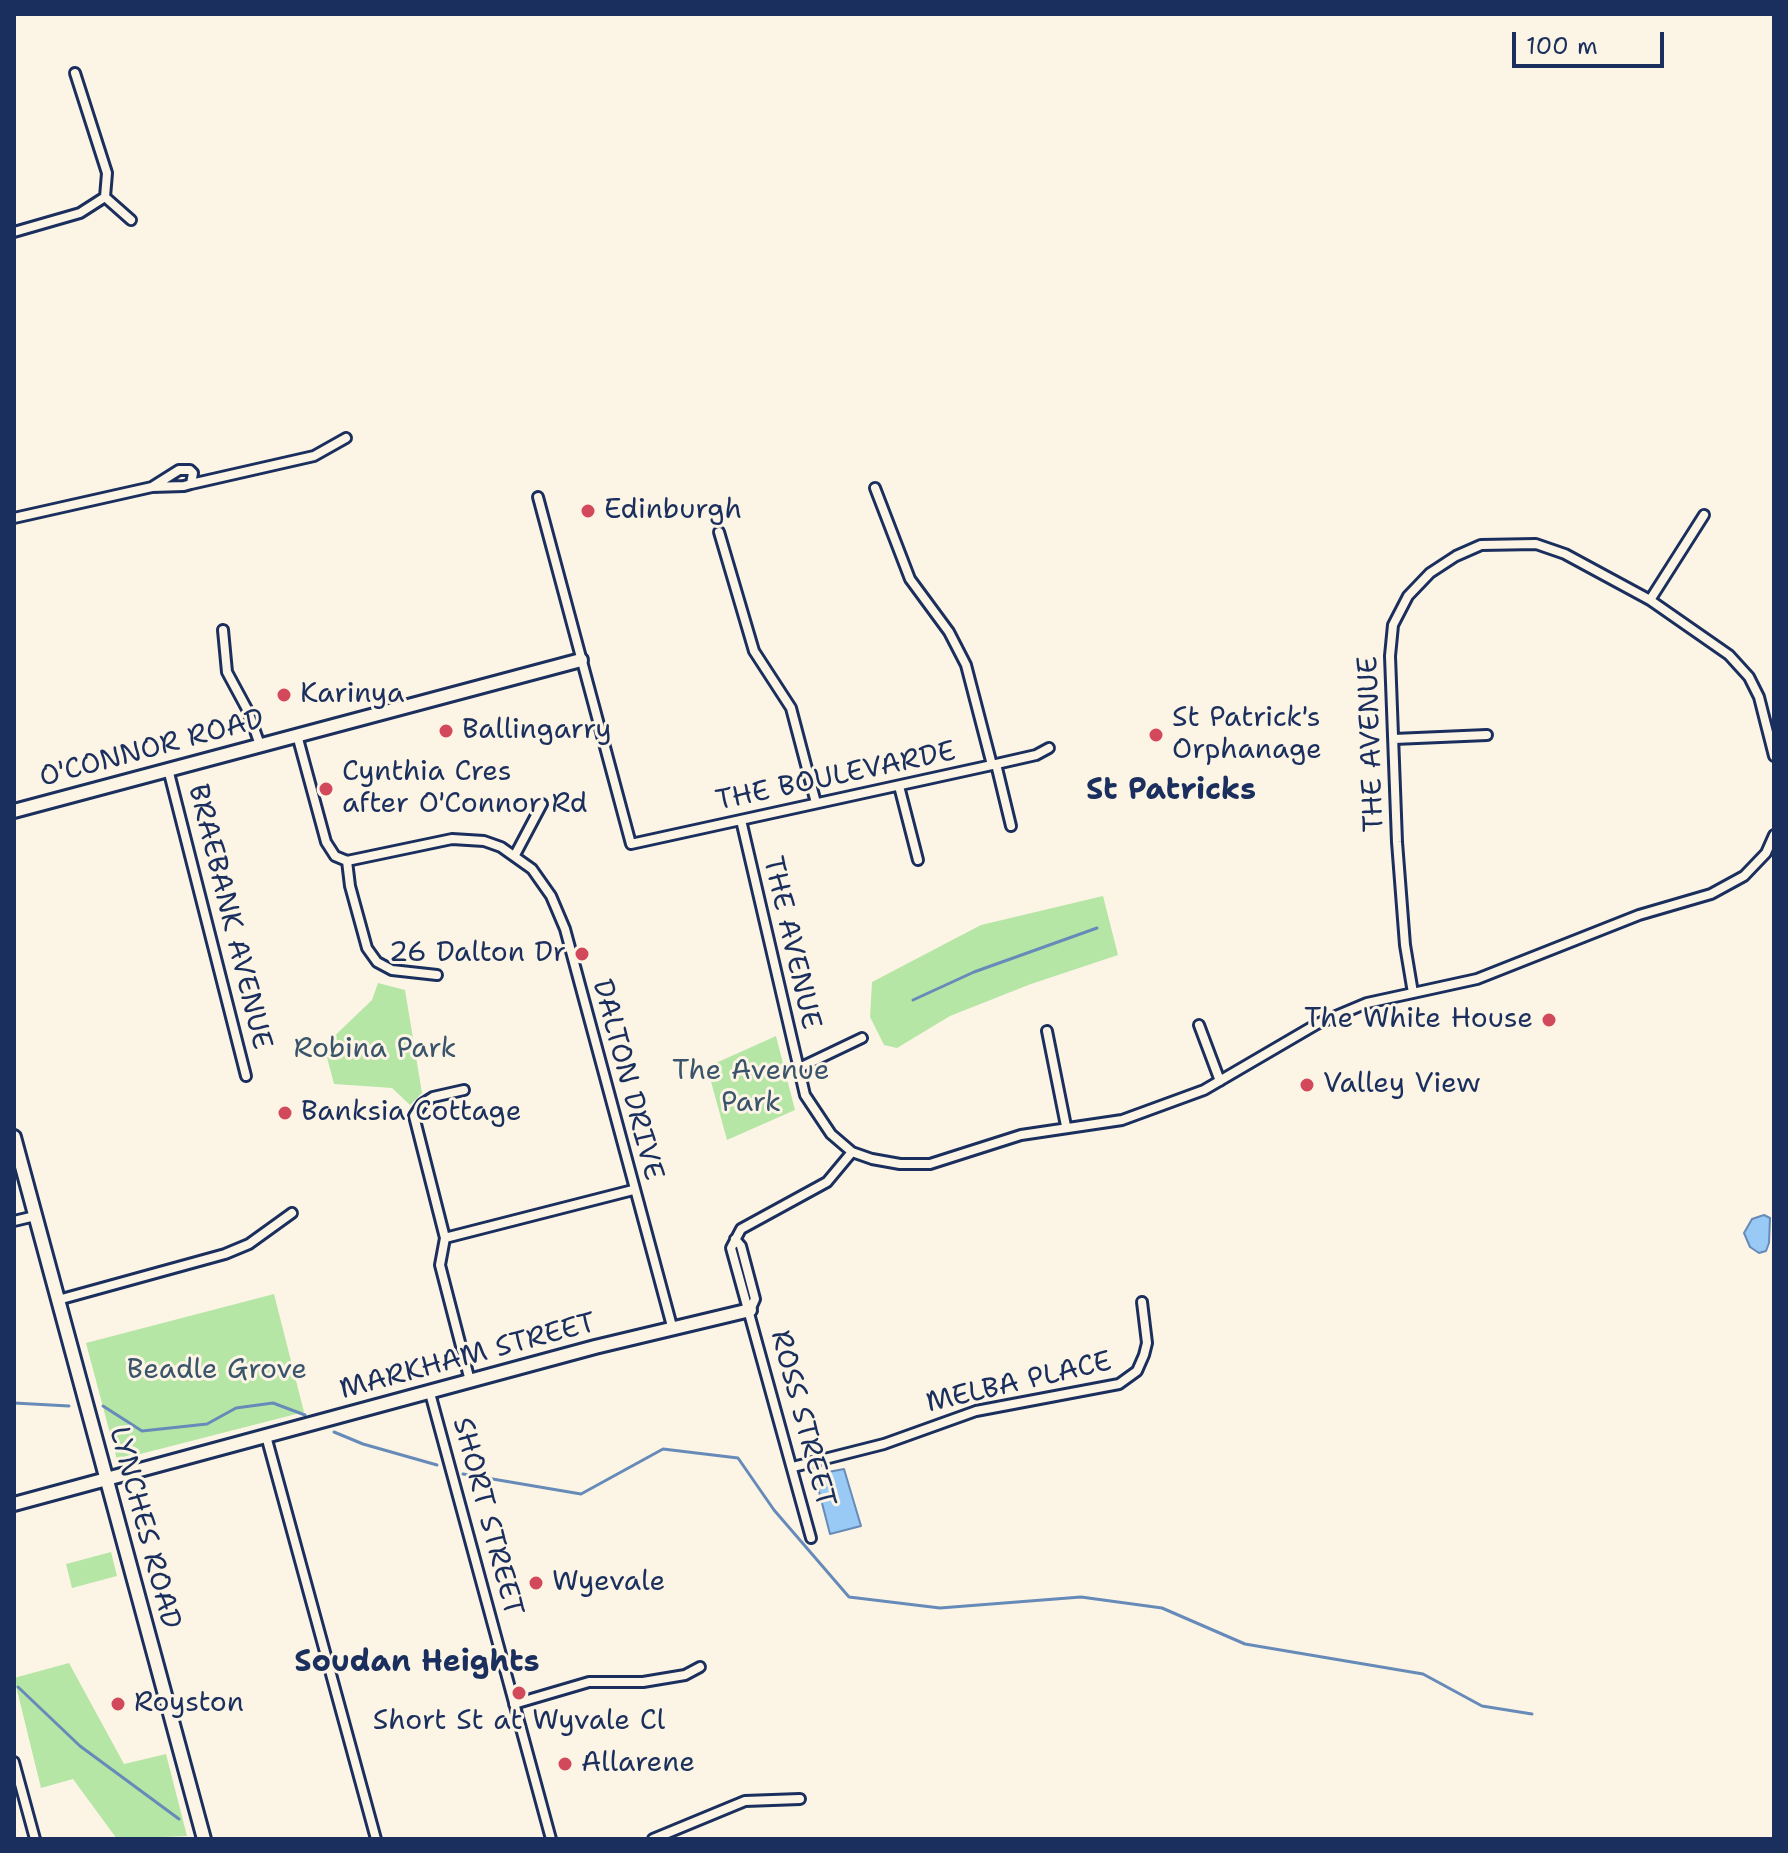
<!DOCTYPE html>
<style>
body{margin:0}
#map{position:relative;width:1788px;height:1853px;overflow:hidden;background:#fcf5e5;font-family:"Shantell Sans",sans-serif}
canvas{display:block}
.frame{position:absolute;inset:0;border:16px solid #1b2f5e;pointer-events:none}
.scale{position:absolute;left:1512px;top:32px;width:152px;height:36px;box-sizing:border-box;border:4px solid #1b2f5e;border-top:0;padding-left:10px;font-size:24px;line-height:28px;white-space:nowrap;color:#1b2f5e;-webkit-text-stroke:6px #fcf5e5;paint-order:stroke}
</style>
<div id="map">
<canvas width="1788" height="1853"></canvas>
<div class="frame"></div>
<div class="scale">100 m</div>
</div>
<script>
const ctx = document.querySelector('canvas').getContext('2d');
ctx.lineJoin = 'round';
function paint(path, color) {
  ctx.fillStyle = color;
  ctx.fill(path, 'evenodd');
}
function shape(rows) {
  const path = new Path2D();
  for (const r of rows) {
    path.moveTo(r[0], r[1]);
    for (let i = 2; i < r.length; i += 2) path.lineTo(r[i], r[i + 1]);
  }
  return path;
}
function stroke(path, color, width, dash) {
  ctx.strokeStyle = color;
  ctx.lineWidth = width;
  ctx.lineCap = dash ? 'butt' : 'round';
  ctx.setLineDash(dash || []);
  ctx.stroke(path);
}
function drawText(font, color, halo, rows, align = 'center') {
  ctx.font = font + ' "Shantell Sans",sans-serif';
  ctx.lineWidth = 6;
  ctx.setLineDash([]);
  ctx.textBaseline = 'middle';
  ctx.strokeStyle = halo;
  ctx.fillStyle = color;
  for (const [text, x, y, turn = 0] of rows) {
    ctx.save();
    ctx.translate(x, y);
    ctx.rotate((+turn || 0) * Math.PI / 180);
    ctx.textAlign = isNaN(turn) ? turn : align;
    if (halo) ctx.strokeText(text, 0, 0);
    ctx.fillText(text, 0, 0);
    ctx.restore();
  }
}
paint(shape([
 [1103,896,1118,955,1031,984,950,1016,897,1048,884,1045,870,1017,872,982,981,925],
 [378,983,405,990,422,1093,410,1105,392,1088,334,1084,324,1046,372,1000],
 [776,1036,795,1110,727,1140,707,1067],
 [274,1294,304,1412,117,1460,86,1343],
 [111,1552,117,1576,72,1588,66,1564],
 [69,1663,124,1764,166,1754,187,1836,117,1839,73,1779,41,1788,14,1678]
]), '#b6e6a5');
const water = shape([
 [1764,1215,1770,1218,1769,1243,1766,1251,1759,1253,1750,1247,1744,1233,1752,1219,1764,1215],
 [844,1469,861,1526,830,1534,816,1480,823,1473,844,1469]
]);
paint(water, '#99c9f5');
stroke(water, '#678bb9', 2);
stroke(shape([
 [913,1000,974,972,1097,928],
 [14,1403,69,1406],
 [103,1406,142,1431,207,1424,236,1408,273,1403,305,1415],
 [334,1432,363,1444,437,1465],
 [463,1474,581,1494,663,1449,738,1458,774,1510,849,1597,940,1608,1081,1597,1162,1608,1245,1644,1423,1674,1482,1706,1532,1714],
 [18,1687,80,1746,179,1819]
]), '#678bb9', 3);
const street = shape([
 [105,197,131,220],
 [14,232,80,213,105,197,107,173,75,73],
 [191,484,314,456,346,438],
 [875,488,910,579,949,632,966,665,992,765],
 [538,497,631,844,992,765,1036,755,1049,748],
 [14,518,152,487,184,486,191,484,193,473,190,470,179,470,152,487],
 [719,532,754,651,791,708,816,803],
 [1650,600,1704,515],
 [223,630,227,672,248,711,260,745],
 [297,735,326,842,335,856,347,861],
 [1394,739,1487,735],
 [1774,756,1759,697,1749,677,1729,655,1650,600,1565,554,1536,544,1481,545,1456,556,1430,573,1408,596,1393,625,1390,656,1397,842,1405,945,1413,993,1477,979,1639,915,1711,894,1744,876,1766,853,1774,835],
 [996,764,1011,826],
 [168,769,246,1076],
 [899,786,918,860],
 [741,820,805,1095,831,1134,852,1152,872,1159,900,1164,930,1164,1021,1135,1122,1120,1204,1090,1317,1024,1367,1003,1413,993],
 [515,855,542,804],
 [347,861,452,839,484,841,501,847,532,869,551,896,565,929,673,1330],
 [347,861,350,886,367,948,377,962,392,970,437,975],
 [1199,1025,1220,1081],
 [1047,1031,1066,1126],
 [797,1069,862,1038],
 [464,1090,433,1097,422,1104,414,1116,445,1238,440,1265,470,1381],
 [14,1221,35,1216],
 [445,1238,633,1190],
 [735,1239,741,1246,755,1299,750,1310],
 [58,1300,225,1254,249,1244,292,1213],
 [430,1393,551,1839],
 [266,1436,376,1839],
 [793,1467,884,1444,976,1411,1119,1384,1137,1371,1144,1355,1147,1343,1142,1302],
 [811,1538,731,1248,741,1229,827,1182,852,1152],
 [514,1704,589,1682,643,1682,685,1675,700,1667],
 [14,1762,35,1839],
 [653,1839,745,1801,800,1799]
]);
const secondary = shape([
 [14,811,581,660],
 [14,1137,204,1839],
 [14,1504,595,1347,750,1310]
]);
stroke(street, '#1b2f5e', 14);
stroke(secondary, '#1b2f5e', 18);
stroke(street, '#fcf5e5', 8);
stroke(secondary, '#fcf5e5', 12);
for (const [x, y, r, color] of [
 [588,511,8,"#d1495b"],
 [284,695,8,"#d1495b"],
 [446,731,8,"#d1495b"],
 [1156,735,8,"#d1495b"],
 [326,789,8,"#d1495b"],
 [582,954,8,"#d1495b"],
 [1549,1020,8,"#d1495b"],
 [1307,1085,8,"#d1495b"],
 [285,1113,8,"#d1495b"],
 [536,1583,8,"#d1495b"],
 [519,1693,8,"#d1495b"],
 [118,1704,8,"#d1495b"],
 [565,1764,8,"#d1495b"]
]) {
  const dot = new Path2D();
  dot.arc(x, y, r, 0, 2 * Math.PI);
  ctx.fillStyle = color;
  ctx.fill(dot);
  stroke(dot, '#fcf5e5', 3);
}
drawText('28px', '#1b2f5e', '#fcf5e5', [
 ["Edinburgh",604,511],
 ["Karinya",300,695],
 ["St Patrick's",1172,719],
 ["Orphanage",1172,751],
 ["Ballingarry",462,731],
 ["Cynthia Cres",342,773],
 ["after O'Connor Rd",342,805],
 ["26 Dalton Dr",566,954,"right"],
 ["The White House",1533,1020,"right"],
 ["Valley View",1323,1085],
 ["Banksia Cottage",301,1113],
 ["Wyevale",552,1583],
 ["Royston",134,1704],
 ["Short St at Wyvale Cl",519,1722,"center"],
 ["Allarene",581,1764]
], 'left');
drawText('28px', '#1b2f5e', '#fcf5e5', [
 ["THE AVENUE",1372,744,-92],
 ["O'CONNOR ROAD",152,749,-15],
 ["THE BOULEVARDE",836,777,-12],
 ["BRAEBANK AVENUE",229,917,76],
 ["THE AVENUE",791,943,77],
 ["DALTON DRIVE",627,1080,75],
 ["MARKHAM STREET",468,1357,-15],
 ["MELBA PLACE",1019,1383,-13],
 ["ROSS STREET",802,1419,75],
 ["SHORT STREET",487,1517,75],
 ["LYNCHES ROAD",144,1528,75]
]);
drawText('28px', '#3a546c', '#fcf5e5', [
 ["Robina Park",375,1050],
 ["The Avenue",751,1072],
 ["Park",751,1104],
 ["Beadle Grove",217,1371]
]);
drawText('bold 30px', '#1b2f5e', '#fcf5e5', [
 ["St Patricks",1171,791],
 ["Soudan Heights",417,1663]
]);
</script>
